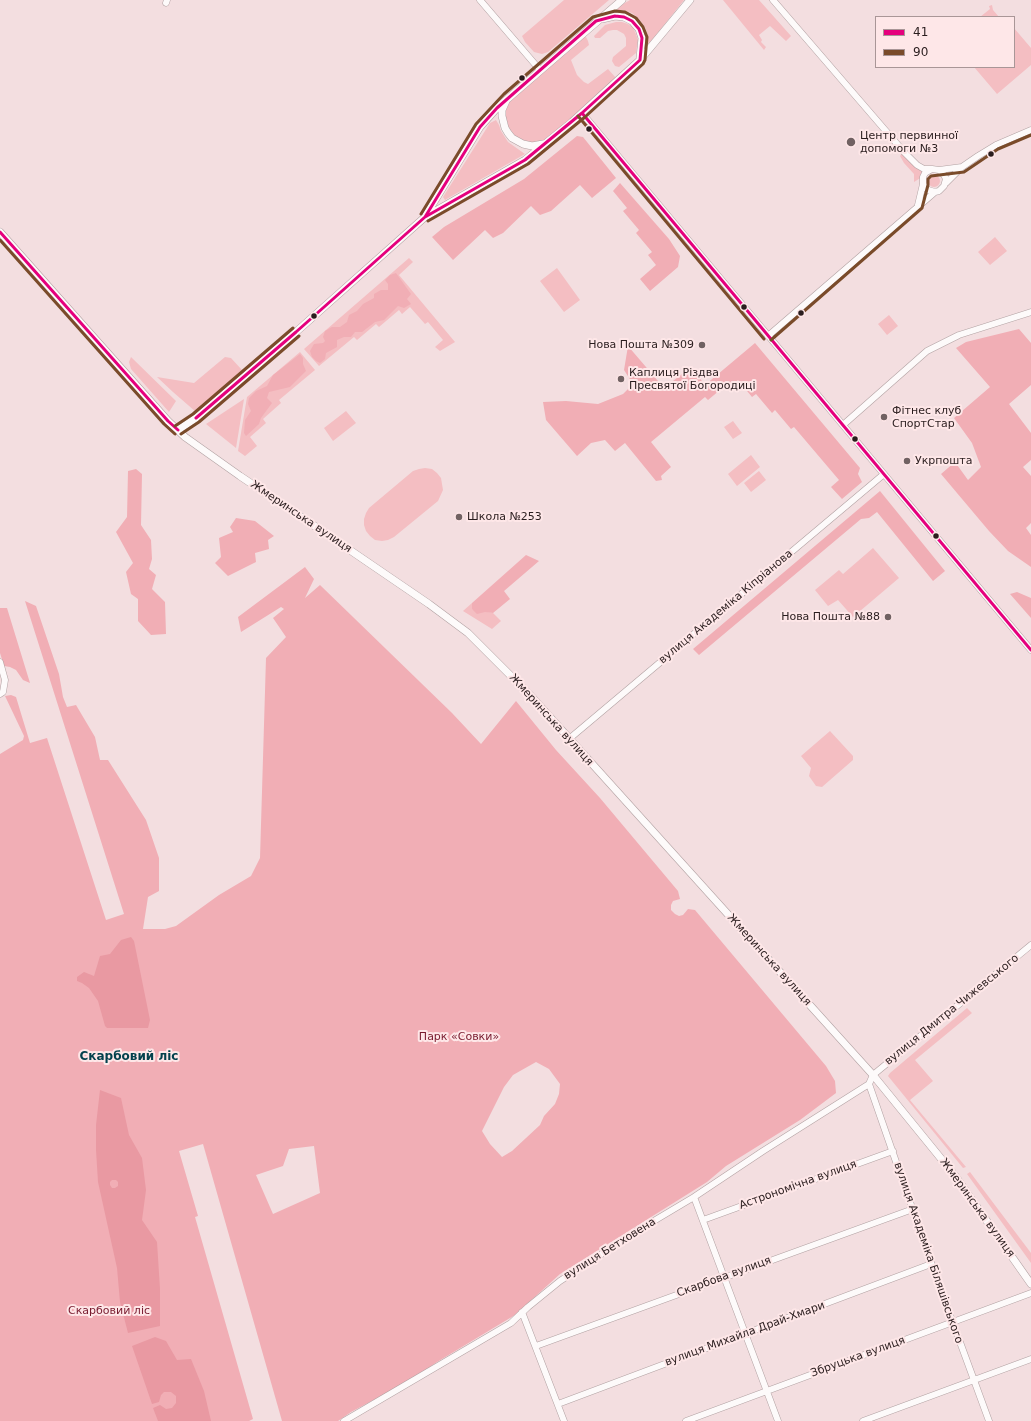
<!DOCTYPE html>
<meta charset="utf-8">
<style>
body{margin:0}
#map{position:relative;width:1031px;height:1421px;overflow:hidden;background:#f3dee0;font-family:"DejaVu Sans",sans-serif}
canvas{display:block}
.legend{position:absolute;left:875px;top:16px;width:140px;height:52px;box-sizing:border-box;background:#fee7e8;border:1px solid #a99697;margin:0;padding:5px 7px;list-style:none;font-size:12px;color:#2a1d1e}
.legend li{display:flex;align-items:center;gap:8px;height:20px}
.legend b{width:20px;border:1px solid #a99697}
</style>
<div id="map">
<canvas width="1031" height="1421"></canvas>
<ul class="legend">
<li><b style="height:5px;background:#e5007d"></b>41</li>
<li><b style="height:5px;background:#7a4b2a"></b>90</li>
</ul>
</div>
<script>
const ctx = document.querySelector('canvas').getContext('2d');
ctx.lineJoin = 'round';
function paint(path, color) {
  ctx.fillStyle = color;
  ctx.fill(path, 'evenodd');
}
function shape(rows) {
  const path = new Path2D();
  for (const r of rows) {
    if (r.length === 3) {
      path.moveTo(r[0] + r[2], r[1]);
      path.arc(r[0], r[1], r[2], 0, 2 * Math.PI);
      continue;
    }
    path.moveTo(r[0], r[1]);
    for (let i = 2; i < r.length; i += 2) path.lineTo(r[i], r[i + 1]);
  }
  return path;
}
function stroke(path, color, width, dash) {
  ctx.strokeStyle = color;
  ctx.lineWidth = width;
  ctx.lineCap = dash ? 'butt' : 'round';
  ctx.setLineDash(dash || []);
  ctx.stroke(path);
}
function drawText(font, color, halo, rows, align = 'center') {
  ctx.font = font + ' "DejaVu Sans",sans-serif';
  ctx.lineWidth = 4;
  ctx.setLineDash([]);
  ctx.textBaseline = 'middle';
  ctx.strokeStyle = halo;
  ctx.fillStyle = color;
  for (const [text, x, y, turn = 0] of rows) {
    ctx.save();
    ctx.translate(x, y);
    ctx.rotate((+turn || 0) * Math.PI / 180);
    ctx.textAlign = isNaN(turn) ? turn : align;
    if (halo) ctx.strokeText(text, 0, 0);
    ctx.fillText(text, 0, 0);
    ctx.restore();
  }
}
paint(shape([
 [564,0,609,0,548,52,542,54,534,52,525,42,522,36],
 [630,0,684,0,648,45,648,36,645,27,639,19,632,13,623,10,613,10],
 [723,0,759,0,791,36,786,41,770,26,759,35,762,40,761,42,766,47,764,50],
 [992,5,993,10,999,17,980,17,990,9,989,6],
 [616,22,622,22,628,24,633,28,636,34,638,40,636,53,619,67,615,66,612,61,613,57,626,46,626,38,624,34,617,30,613,30,608,31,600,38,595,38,594,36,605,25],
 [1014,28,1031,48,1031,65,997,94,974,67,1014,67],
 [582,37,586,37,588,41,589,45,571,60,577,75,584,82,588,84,608,69,616,78,545,141,535,143,526,142,514,136,509,129,505,114,506,106,510,99,549,67],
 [496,120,499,125,501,131,508,142,525,154,445,200,443,197,490,123],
 [903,152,923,170,922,177,914,182,914,174,904,163,900,156],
 [934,181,6],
 [995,237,1007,251,990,265,978,252],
 [409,258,413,262,399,275,455,342,440,351,435,347,443,340,428,322,425,324,410,307,402,314,399,310,379,327,376,324,357,340,354,337,319,366,304,349],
 [557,268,580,300,564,312,540,281],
 [889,315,898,326,887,335,878,324],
 [300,352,315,370,279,400,281,403,263,419,266,423,250,437,257,446,245,456,238,451,247,397],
 [131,357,176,401,169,412,131,369,129,362],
 [225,357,231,358,242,370,196,412,173,392,157,377,194,383],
 [244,399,236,448,206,424],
 [346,411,356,423,333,441,324,428],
 [733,421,742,433,733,439,724,427],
 [751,455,760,467,737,486,728,474],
 [425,468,432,469,437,473,441,478,443,490,438,501,394,537,388,540,382,541,375,540,370,536,366,531,364,525,364,519,366,513,369,508,413,471,419,469],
 [759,471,766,480,751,492,744,483],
 [873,548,899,578,853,617,838,600,828,606,815,590,839,570,843,574],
 [472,603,472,609,493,613,501,621,492,629,463,611],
 [830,731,853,756,853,760,822,787,816,786,809,776,811,768,801,756],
 [967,1008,972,1013,915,1060,933,1081,910,1100,966,1167,963,1168,888,1076,890,1073],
 [970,1172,1031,1253,1031,1263,967,1174]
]), '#f4bec2');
paint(shape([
 [577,136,583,137,616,178,592,198,580,185,551,211,540,215,531,206,503,233,493,238,485,230,453,260,432,237,444,227,524,179],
 [620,183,669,239,680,256,678,267,650,291,640,279,656,265,648,255,652,252,636,233,639,230,623,211,627,208,613,191],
 [396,273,411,294,407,299,411,304,404,308,398,306,384,320,375,322,362,332,355,332,351,337,344,337,337,340,337,347,326,353,325,359,320,363,316,361,312,357,310,351,314,344,323,343,325,341,323,337,325,331,332,327,340,327,347,322,349,315,357,311,363,304,374,298,374,294,381,290,388,290,388,284,385,280,390,275],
 [1019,329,1031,343,1031,385,1009,404,1031,433,1031,460,1023,467,1031,476,1031,523,1026,528,1031,535,1031,567,1008,551,989,531,941,474,955,462,968,480,981,467,972,443,954,418,990,387,956,348,966,342],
 [755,343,860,468,858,474,862,482,842,499,831,487,839,480,794,427,791,429,775,410,772,413,756,394,752,397,738,380,729,388,726,385,708,400,705,397,651,442,671,467,661,476,662,480,656,481,625,443,615,451,605,440,591,443,577,456,546,420,543,402,566,401,598,404,623,394,633,384,624,370,628,346,664,388,691,367,705,385],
 [300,354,303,358,303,364,306,371,290,387,269,392,267,398,272,403,261,418,259,424,246,436,244,433,245,420,251,411,248,404,249,398,256,391,267,386,273,375],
 [136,469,142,474,141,525,151,540,152,559,149,569,156,575,152,589,165,602,166,634,151,635,138,621,138,599,131,594,126,572,133,563,116,532,127,517,128,471],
 [880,491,945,571,933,581,877,512,869,518,861,519,699,655,693,649],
 [236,518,255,521,274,536,268,540,269,549,255,553,256,562,228,576,215,563,221,557,219,538,233,532,230,527],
 [526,555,539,561,504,591,510,599,493,613,485,612,477,614,472,609,472,603],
 [305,567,314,579,305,598,320,585,452,713,481,744,516,701,556,750,600,798,678,891,680,899,673,901,671,905,671,910,675,914,679,916,683,915,688,909,695,910,826,1066,835,1081,836,1093,800,1120,726,1166,707,1182,560,1274,515,1315,437,1362,413,1379,351,1412,338,1421,282,1421,203,1144,179,1151,198,1216,195,1217,253,1419,249,1421,0,1421,0,754,23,740,24,736,5,696,11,695,16,697,30,743,47,738,106,920,124,914,25,601,36,606,59,674,63,697,67,707,76,705,95,737,100,760,108,760,146,820,159,858,159,891,148,897,143,929,165,929,176,926,219,895,251,876,260,858,266,658,286,637,273,618,284,609,281,607,241,632,238,617],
 [536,1062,549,1069,560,1084,559,1094,555,1104,544,1116,540,1125,512,1151,502,1157,490,1144,482,1131,504,1087,513,1075],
 [314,1146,320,1193,273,1214,256,1175,283,1166,289,1149],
 [1017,592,1031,598,1031,618,1010,594],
 [0,608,7,608,30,683,23,680,16,670,10,667,4,666,0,653]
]), '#f1aeb5');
paint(shape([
 [131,937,134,941,150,1020,148,1028,107,1028,105,1026,98,1001,89,988,82,983,77,981,77,977,84,972,94,976,100,956,110,954,121,940],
 [100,1090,121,1098,129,1135,142,1158,146,1190,142,1220,157,1242,160,1289,160,1326,128,1333,120,1302,117,1268,98,1182,96,1150,96,1125],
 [112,1180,116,1180,118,1182,118,1186,115,1188,112,1188,110,1185,110,1182],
 [155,1337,166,1341,177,1360,191,1359,204,1391,211,1421,158,1421,153,1408,160,1405,166,1409,172,1408,176,1403,176,1396,171,1392,164,1392,161,1395,159,1402,152,1404,132,1346]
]), '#e999a2');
const minor = shape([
 [480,0,540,70],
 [773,0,904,152,917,165,924,169,932,169],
 [166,3,167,0],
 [582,113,1031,650],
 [939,170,962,167],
 [946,183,962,167,978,156,996,145,1031,130],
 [918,205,923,184,923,177,925,173,932,169,939,170,944,175,946,179,944,186,939,191,935,192,928,190,923,184],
 [768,336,935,192],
 [843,425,927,351,959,335,1031,312],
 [0,662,5,680,3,692,0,694],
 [569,739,884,474],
 [869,1084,935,1274,989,1421],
 [694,1197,778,1421],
 [703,1220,893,1151],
 [522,1312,564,1421],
 [536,1346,913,1209],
 [558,1404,931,1264],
 [344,1421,511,1323,528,1307,560,1281,637,1231,694,1197,763,1151,869,1084,873,1075,1031,945],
 [686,1421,1031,1293],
 [863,1421,1031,1359]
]);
const major = shape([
 [602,19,615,16,624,17,632,21,639,29,642,38,640,58],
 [506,101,502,110,502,116,505,128,508,133,512,138,523,144,532,146,543,144],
 [426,215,480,127,497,108,622,0],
 [0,232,168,421,185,437,240,476,322,531,429,604,468,633,530,695,873,1075,956,1177,1031,1284],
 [178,430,196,418,296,332,425,217,525,160,572,122,640,60,690,0]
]);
stroke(minor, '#b1a1a2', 7);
stroke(major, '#b1a1a2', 8);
stroke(minor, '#fdfafa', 6);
stroke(major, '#fdfafa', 7);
stroke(shape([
 [615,16,624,17,632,21,639,29,642,38,640,60,582,113,525,160,425,217,480,127,497,108,596,21,615,16],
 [582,113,1031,650],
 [0,232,168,421,178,430],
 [296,332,425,217],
 [296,332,425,217],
 [196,418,296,332],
 [196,418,296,332]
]), '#e5007d', 3);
stroke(shape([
 [578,116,764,339],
 [421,214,476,124,504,94,593,17,615,11,625,12,636,18,643,27,647,37,645,60,643,64,585,117,528,164,428,221],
 [0,240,164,424,175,434],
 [771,340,922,208,928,185,928,179,931,176,964,172,998,149,1031,135],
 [175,426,193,414,293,328],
 [181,434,199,422,299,336]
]), '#7a4b2a', 3);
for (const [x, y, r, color] of [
 [522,78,3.5,"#2a1d1e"],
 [589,129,3.5,"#2a1d1e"],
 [851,142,5,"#706162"],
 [991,154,3.5,"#2a1d1e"],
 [744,307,3.5,"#2a1d1e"],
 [801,313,3.5,"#2a1d1e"],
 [314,316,3.5,"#2a1d1e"],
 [702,345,4,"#706162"],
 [621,379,4,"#706162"],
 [884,417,4,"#706162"],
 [855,439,3.5,"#2a1d1e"],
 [907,461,4,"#706162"],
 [459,517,4,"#706162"],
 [936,536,3.5,"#2a1d1e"],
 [888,617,4,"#706162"]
]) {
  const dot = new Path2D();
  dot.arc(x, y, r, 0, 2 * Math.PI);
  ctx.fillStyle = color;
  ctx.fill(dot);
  stroke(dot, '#fee7e8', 1.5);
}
drawText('11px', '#2a1d1e', '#fee7e8', [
 ["Центр первинної",860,136],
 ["допомоги №3",860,149],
 ["Нова Пошта №309",694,345,"right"],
 ["Каплиця Різдва",629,373],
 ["Пресвятої Богородиці",629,386],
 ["Фітнес клуб",892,411],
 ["СпортСтар",892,424],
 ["Укрпошта",915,461],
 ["Школа №253",467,517],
 ["Нова Пошта №88",880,617,"right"]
], 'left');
drawText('11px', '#2a1d1e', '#fee7e8', [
 ["Жмеринська вулиця",301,517,34],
 ["вулиця Академіка Кіпріанова",726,607,-40],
 ["Жмеринська вулиця",551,720,48],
 ["Жмеринська вулиця",769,960,48],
 ["вулиця Дмитра Чижевського",952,1010,-39],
 ["Астрономічна вулиця",798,1185,-20],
 ["Жмеринська вулиця",977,1208,54],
 ["вулиця Бетховена",610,1249,-32],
 ["вулиця Академіка Біляшівського",928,1253,71],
 ["Скарбова вулиця",724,1277,-20],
 ["вулиця Михайла Драй-Хмари",745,1334,-20],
 ["Збруцька вулиця",858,1357,-20]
]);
drawText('11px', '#781a2e', '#fee7e8', [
 ["Парк «Совки»",459,1037],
 ["Скарбовий ліс",109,1311]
]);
drawText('bold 12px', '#03414d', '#fee7e8', [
 ["Скарбовий ліс",129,1057]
]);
</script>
